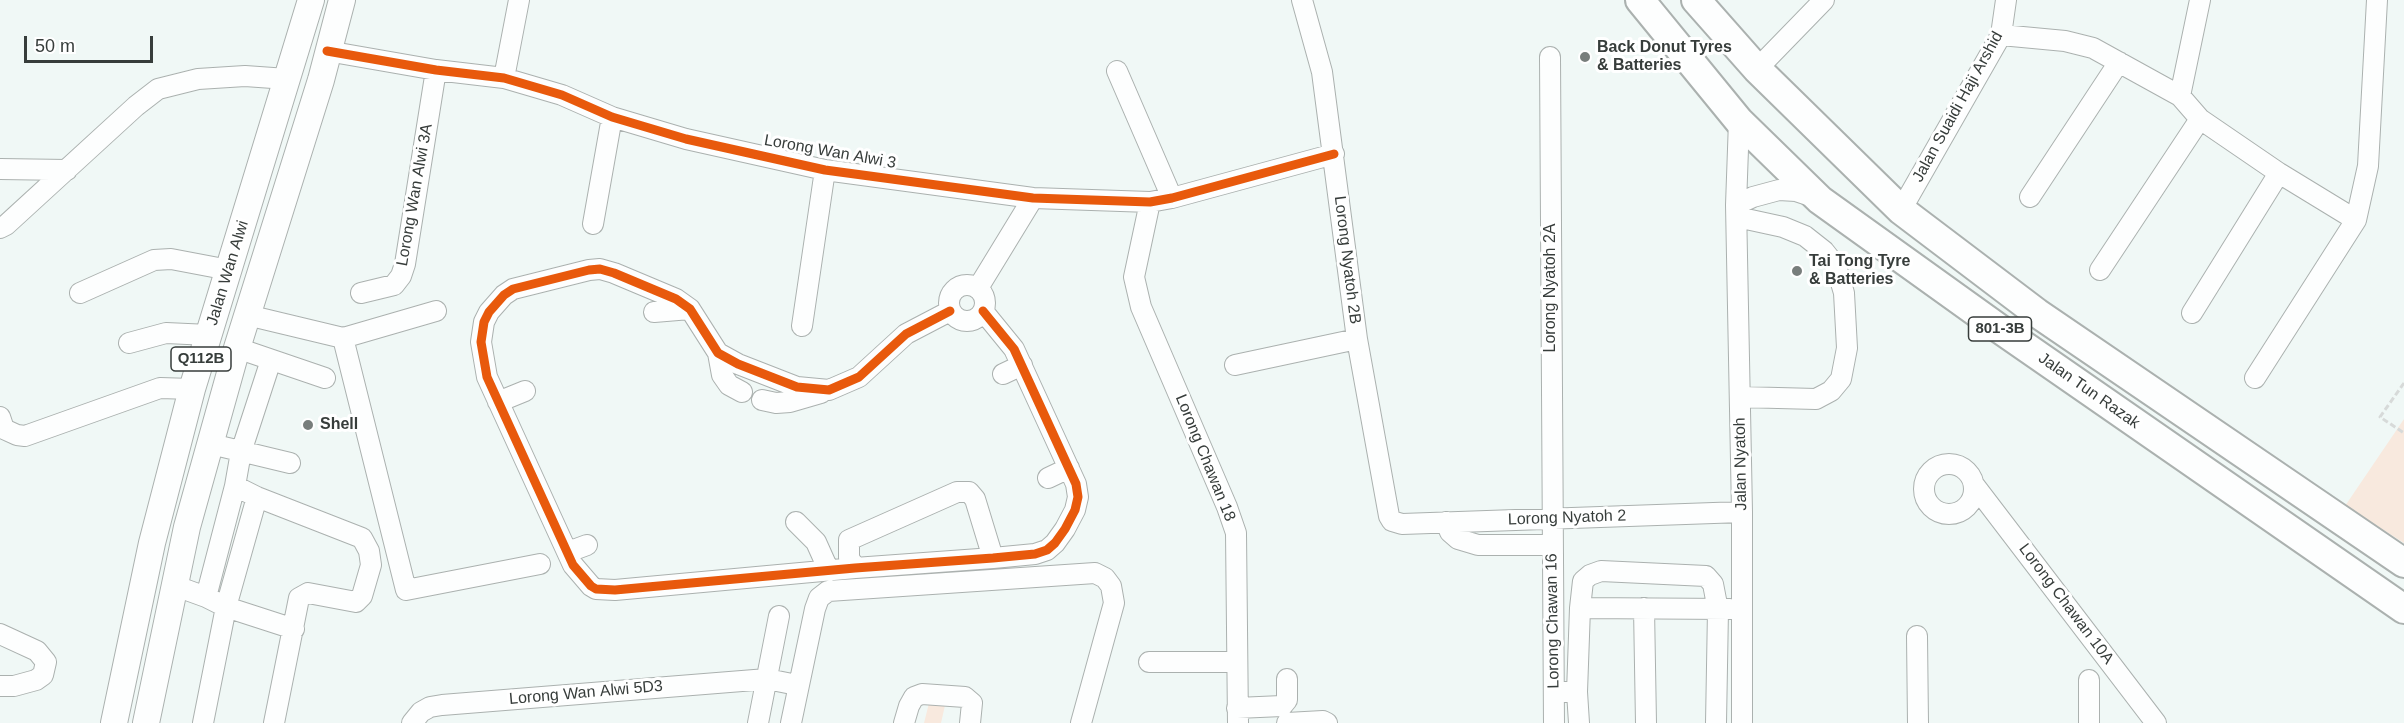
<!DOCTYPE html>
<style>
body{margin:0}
#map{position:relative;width:2404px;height:723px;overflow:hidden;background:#f0f8f6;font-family:Arial,sans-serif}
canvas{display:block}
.scale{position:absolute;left:24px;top:36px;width:129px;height:27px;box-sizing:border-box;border:3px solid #373d3b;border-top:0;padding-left:8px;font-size:18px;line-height:21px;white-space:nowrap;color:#373d3b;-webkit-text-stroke:4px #fff;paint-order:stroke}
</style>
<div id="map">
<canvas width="2404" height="723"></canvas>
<div class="scale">50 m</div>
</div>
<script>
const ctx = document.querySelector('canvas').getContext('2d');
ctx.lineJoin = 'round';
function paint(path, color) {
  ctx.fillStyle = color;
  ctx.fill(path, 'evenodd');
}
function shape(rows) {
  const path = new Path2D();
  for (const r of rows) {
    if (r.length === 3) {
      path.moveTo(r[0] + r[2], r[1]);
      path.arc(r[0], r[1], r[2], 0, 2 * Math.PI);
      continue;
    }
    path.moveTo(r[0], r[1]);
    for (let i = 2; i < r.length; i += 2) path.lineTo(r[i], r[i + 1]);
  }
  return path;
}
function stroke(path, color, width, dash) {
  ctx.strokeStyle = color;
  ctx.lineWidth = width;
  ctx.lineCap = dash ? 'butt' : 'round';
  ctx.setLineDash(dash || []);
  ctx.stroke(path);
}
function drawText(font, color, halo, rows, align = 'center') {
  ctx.font = font + ' Arial,sans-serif';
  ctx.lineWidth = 6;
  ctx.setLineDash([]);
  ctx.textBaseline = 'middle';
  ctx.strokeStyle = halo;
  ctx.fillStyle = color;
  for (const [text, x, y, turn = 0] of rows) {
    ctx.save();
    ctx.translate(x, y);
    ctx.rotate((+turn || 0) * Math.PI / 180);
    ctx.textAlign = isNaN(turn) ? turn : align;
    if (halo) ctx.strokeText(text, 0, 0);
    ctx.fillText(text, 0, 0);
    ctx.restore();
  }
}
paint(shape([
 [2404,419,2404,543,2345,506],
 [946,701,941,723,924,723,929,703]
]), '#f8e9de');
const minor = shape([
 [1302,0,1322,72,1357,339,1389,516,1392,521,1402,524,1742,512],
 [2001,35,2065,41,2093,48,2180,96,2200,119,2279,173,2356,220],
 [327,51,436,70,504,78,562,95,612,117,686,139,825,170,1033,198,1150,202,1172,198,1334,154],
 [1550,57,1554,723],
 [1757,69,1824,0],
 [1117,71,1172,198],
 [504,78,519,0],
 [2180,96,2200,0],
 [1739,121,1736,205,1742,512,1742,723],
 [0,169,67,170],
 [2030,197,2119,62],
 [1150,202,1134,277,1141,307,1227,507,1236,533,1238,723],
 [1736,205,1753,197,1779,190,1796,191,1814,197],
 [1901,210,2001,35,2006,0],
 [1737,217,1783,227,1805,236,1824,251,1836,266,1844,293,1847,348,1841,379,1831,391,1816,399,1740,397],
 [593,224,612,117],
 [0,228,6,225,136,106,158,89,198,79,245,76,287,79],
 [2100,270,2200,119],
 [967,303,18],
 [978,288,1033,198],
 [80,293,154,260,171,259,229,270],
 [361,293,394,285,401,276,405,264,436,70],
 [436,311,343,338,406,590,540,564],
 [950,311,906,334,859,377,829,390,797,387,738,364,718,353,690,309,676,299,614,273,600,269,589,270,513,289,504,295,489,312,484,322,481,342,487,377,573,565,591,586,596,589,615,590,855,568,993,558,1035,554,1047,550,1055,543,1065,529,1075,510,1078,497,1076,484,1014,349,983,311],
 [654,312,690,309],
 [2192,313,2279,173],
 [247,315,343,338],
 [802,326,825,170],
 [129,343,166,333,209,335],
 [237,348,325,378],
 [718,353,722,375,729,385,742,392],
 [1235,365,1357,339],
 [1003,374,1022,365],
 [2255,378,2356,220,2368,166,2377,0],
 [762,400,776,403,790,402,821,393],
 [498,402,525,391],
 [0,417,4,429,17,435,25,436,160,388,192,389],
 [211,444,290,463],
 [1949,489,25],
 [1048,478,1069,468],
 [235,486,257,497,362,538,369,551,371,565,362,596,356,602,308,593,299,598,274,723],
 [1975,486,2156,723],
 [796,522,816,542,829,571],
 [1446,522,1450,532,1458,539,1478,545,1552,545],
 [568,552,587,545],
 [855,568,849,558,849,540,957,492,969,492,975,499,993,558],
 [173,585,206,597,226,607,294,629],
 [206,597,235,486,241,452,271,360],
 [1580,608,1730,609],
 [1644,608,1646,723],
 [0,634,37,651,46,662,43,675,36,680,14,686,0,686],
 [1917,636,1918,723],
 [1149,662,1237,662],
 [2089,680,2089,723],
 [1554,692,1577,692,1580,608,1583,581,1590,575,1601,571,1706,576,1713,584,1718,610,1716,723],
 [1577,692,1579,723],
 [1237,708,1282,706,1287,700,1287,679],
 [203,723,226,607,257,497],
 [412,723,421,712,430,707,442,705,767,679,797,685],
 [758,723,779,616],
 [791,723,815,609,819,598,828,591,1095,573,1105,578,1111,586,1114,603,1081,723],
 [904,723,909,706,914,697,922,694,965,697,972,703,970,723],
 [1287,723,1323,721,1327,723]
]);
const major = shape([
 [114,723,152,543,192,389,311,0],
 [146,723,187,527,237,348,321,80,342,0]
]);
const highway = shape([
 [1640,0,1739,121,1820,200,1997,327,2404,609],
 [1696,0,1757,69,1901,210,2037,313,2404,563]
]);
stroke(minor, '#abb1af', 22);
stroke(major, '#abb1af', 28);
stroke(highway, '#abb1af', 32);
stroke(shape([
 [2404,383,2380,417,2404,433]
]), '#d7dad9', 3, [6, 3]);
stroke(minor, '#fdfefe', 20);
stroke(major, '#fdfefe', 26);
stroke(highway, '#fdfefe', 28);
stroke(shape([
 [327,51,436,70,504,78,562,95,612,117,686,139,825,170,1033,198,1150,202,1172,198,1334,154],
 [950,311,906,334,859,377,829,390,797,387,738,364,718,353,690,309,676,299,614,273,600,269,589,270,513,289,504,295,489,312,484,322,481,342,487,377,573,565,591,586,596,589,615,590,855,568,993,558,1035,554,1047,550,1055,543,1065,529,1075,510,1078,497,1076,484,1014,349,983,311]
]), '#e8590c', 9);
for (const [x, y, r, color] of [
 [1585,57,6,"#787e7c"],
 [1797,271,6,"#787e7c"],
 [308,425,6,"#787e7c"]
]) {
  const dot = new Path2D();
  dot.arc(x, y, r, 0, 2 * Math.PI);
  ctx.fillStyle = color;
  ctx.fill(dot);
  stroke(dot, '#fff', 2);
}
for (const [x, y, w] of [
 [2000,329,63],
 [201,359,60]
]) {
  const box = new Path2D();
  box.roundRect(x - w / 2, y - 12, w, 24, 4.5);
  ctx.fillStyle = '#fff';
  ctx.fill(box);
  stroke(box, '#373d3b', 1.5);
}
drawText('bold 15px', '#373d3b', null, [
 ["801-3B",2000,329],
 ["Q112B",201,359]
]);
drawText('bold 16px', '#373d3b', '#fff', [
 ["Back Donut Tyres",1597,48],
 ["& Batteries",1597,66],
 ["Tai Tong Tyre",1809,262],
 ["& Batteries",1809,280],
 ["Shell",320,425]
], 'left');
drawText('16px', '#373d3b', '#fff', [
 ["Jalan Suaidi Haji Arshid",1958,107,-61],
 ["Lorong Wan Alwi 3",830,152,10],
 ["Lorong Wan Alwi 3A",415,195,-80],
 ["Lorong Nyatoh 2B",1347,260,83],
 ["Jalan Wan Alwi",228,273,-73],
 ["Lorong Nyatoh 2A",1551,288,-90],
 ["Jalan Tun Razak",2089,391,35],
 ["Lorong Chawan 18",1205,458,68],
 ["Jalan Nyatoh",1741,464,-91],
 ["Lorong Nyatoh 2",1567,518,-2],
 ["Lorong Chawan 10A",2066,604,53],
 ["Lorong Chawan 16",1553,621,-91],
 ["Lorong Wan Alwi 5D3",586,693,-5]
]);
</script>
